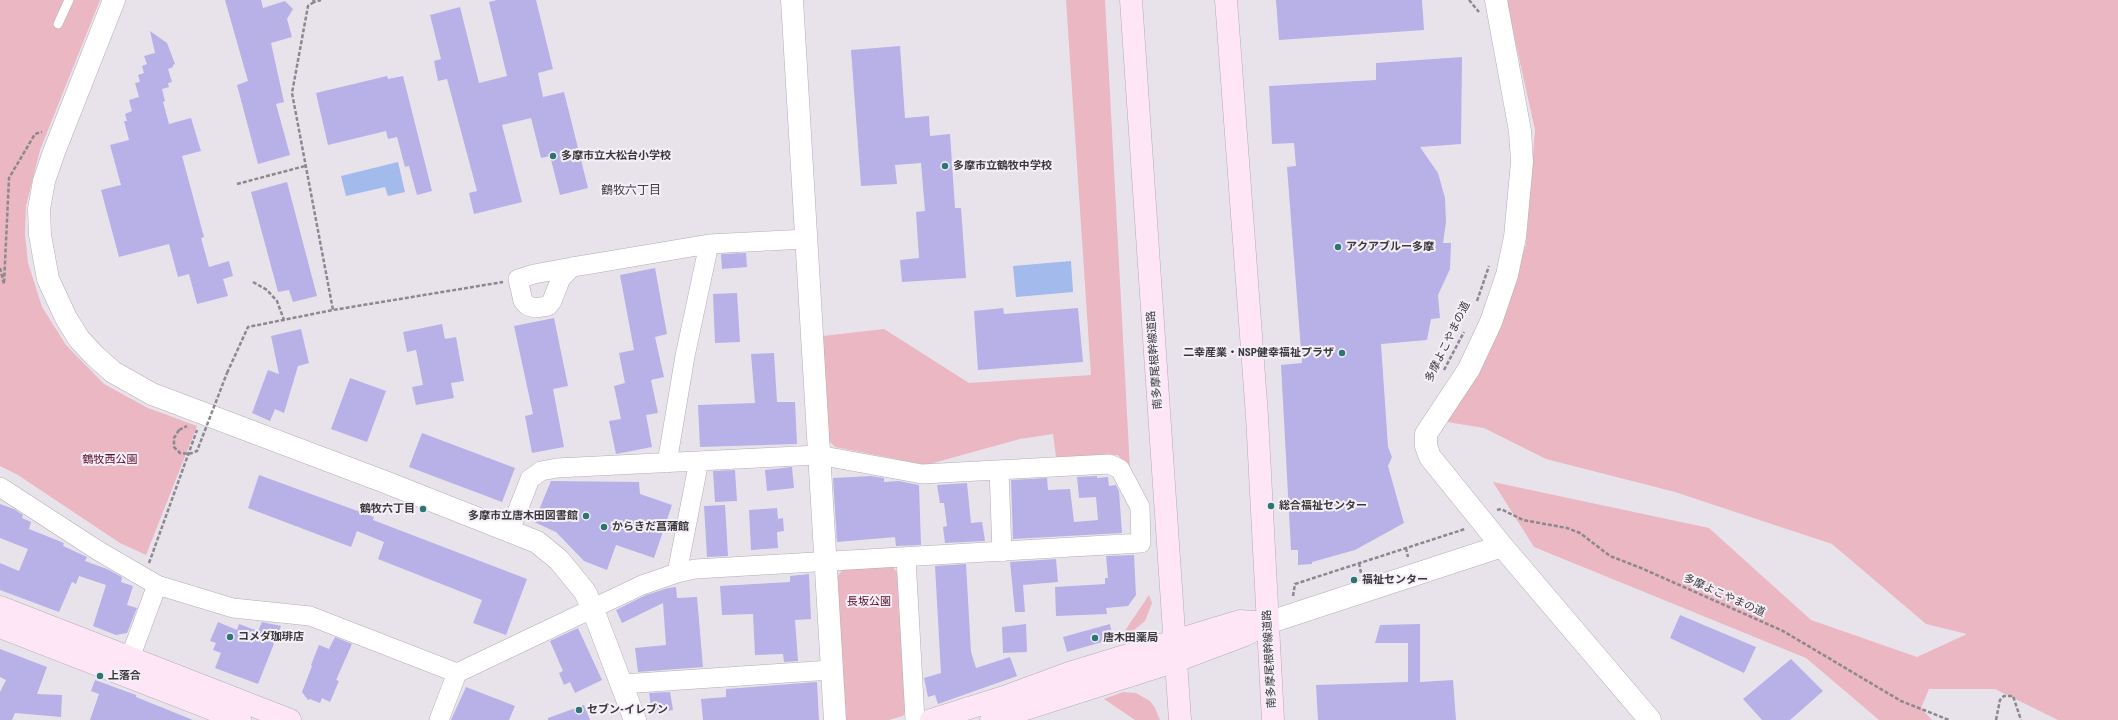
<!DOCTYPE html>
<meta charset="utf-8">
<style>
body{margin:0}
canvas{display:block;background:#e8e2eb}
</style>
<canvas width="2118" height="720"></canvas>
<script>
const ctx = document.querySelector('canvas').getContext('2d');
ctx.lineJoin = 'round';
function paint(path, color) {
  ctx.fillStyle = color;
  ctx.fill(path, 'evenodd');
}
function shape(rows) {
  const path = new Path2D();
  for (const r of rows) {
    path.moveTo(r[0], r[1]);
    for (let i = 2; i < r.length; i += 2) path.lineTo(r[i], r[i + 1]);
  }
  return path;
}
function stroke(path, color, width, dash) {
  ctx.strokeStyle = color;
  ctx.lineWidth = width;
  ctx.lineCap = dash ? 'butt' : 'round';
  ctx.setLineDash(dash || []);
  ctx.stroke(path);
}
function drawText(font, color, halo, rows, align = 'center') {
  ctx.font = font + ' "Roboto Condensed","Noto Sans JP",sans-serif';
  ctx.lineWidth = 4;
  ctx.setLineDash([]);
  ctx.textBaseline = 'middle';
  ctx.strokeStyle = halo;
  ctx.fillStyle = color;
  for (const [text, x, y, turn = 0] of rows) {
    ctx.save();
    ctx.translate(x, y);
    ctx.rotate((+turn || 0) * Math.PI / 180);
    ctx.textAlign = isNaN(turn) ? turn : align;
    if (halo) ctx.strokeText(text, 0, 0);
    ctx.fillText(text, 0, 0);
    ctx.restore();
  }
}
paint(shape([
 [0,0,100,0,40,150,26,206,25,234,28,263,42,307,66,345,104,384,148,408,197,426,146,555,120,543,18,475,0,466],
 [1066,0,1105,0,1130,470,1118,455,1056,457,1053,434,1020,439,926,465,835,447,827,439,823,336,884,329,969,383,1091,375],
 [1493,0,2118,0,2118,720,2058,720,1995,689,1929,689,1921,708,1932,720,1879,720,1806,658,1534,547,1493,482,1709,528,1811,620,1917,657,1967,634,1926,624,1832,544,1675,492,1546,459,1484,428,1447,422,1482,366,1526,244,1535,130,1514,35],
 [892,566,899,575,907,708,903,716,889,720,846,720,836,578,844,568],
 [1149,595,1152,603,1145,621,1133,631,1122,635],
 [1123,692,1136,693,1150,701,1155,708,1160,720,1135,720,1104,699]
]), '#ebb7c2');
paint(shape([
 [398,162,405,192,388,196,385,187,346,196,341,176],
 [1071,261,1073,292,1016,297,1013,266]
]), '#a2baec');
paint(shape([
 [225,0,261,0,263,8,285,1,293,9,287,19,292,37,271,43,284,102,276,104,290,155,258,164,237,85,248,81],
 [497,0,536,0,553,69,538,73,543,97,564,92,588,188,560,195,550,156,541,158,531,118,502,125,522,202,474,214,469,193,477,191,447,79,438,81,434,61,441,59,430,15,460,7,479,83,507,76,489,2],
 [1276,0,1422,0,1424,30,1279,40],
 [150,31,167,43,175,64,173,65,173,67,168,69,172,82,168,83,169,87,162,89,165,101,163,102,169,124,191,118,201,151,182,156,204,237,201,238,209,267,229,261,233,276,223,279,228,296,197,304,189,274,178,277,169,244,119,257,101,190,121,185,110,145,129,140,124,121,127,121,125,114,132,111,129,100,139,97,135,83,140,82,138,75,144,73,142,66,147,64,144,56,155,53],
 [900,46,905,118,929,116,930,136,950,134,955,208,961,208,966,278,902,282,900,260,919,258,916,212,925,211,921,163,895,165,897,184,861,186,851,50],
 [1462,57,1461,144,1420,147,1438,173,1445,198,1446,222,1443,243,1451,243,1450,269,1438,295,1440,318,1431,319,1427,340,1381,344,1388,447,1392,457,1388,466,1404,523,1355,550,1312,562,1312,564,1298,565,1298,550,1291,550,1281,365,1302,363,1287,167,1296,166,1294,143,1272,144,1269,86,1376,80,1376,63],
 [387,76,388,79,403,76,432,191,417,195,409,166,405,167,397,137,388,139,386,131,328,145,316,93],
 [287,182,317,296,293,302,289,290,278,292,251,192],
 [746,253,747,267,722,269,721,254],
 [655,268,667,334,655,337,664,377,651,380,658,413,646,415,652,447,616,454,609,421,621,419,614,386,625,383,619,353,634,350,620,275],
 [737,293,740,342,715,343,713,294],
 [1003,308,1004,314,1078,308,1083,362,978,370,974,311],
 [554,318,568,386,553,389,564,447,532,453,525,416,533,414,514,326],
 [442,324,445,339,456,337,464,381,451,383,454,398,416,405,412,387,423,385,416,350,407,352,403,332],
 [301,329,309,363,298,366,284,413,275,409,270,421,252,413,268,370,279,374,271,336],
 [774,353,777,402,795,402,797,444,700,447,698,405,755,403,751,354],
 [350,378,386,391,367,442,331,429],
 [422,433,515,468,502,502,409,467],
 [792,467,794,488,767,491,765,470],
 [735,470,737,501,715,502,713,471],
 [259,475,374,517,373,520,527,579,506,635,473,623,482,600,378,559,384,542,357,531,351,547,248,508],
 [871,476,884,478,884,482,899,481,919,485,921,545,896,546,895,537,837,542,833,478],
 [1097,476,1097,478,1108,477,1109,486,1116,485,1119,491,1122,533,1013,539,1011,480,1047,478,1048,490,1070,489,1074,522,1098,520,1096,497,1079,498,1077,477],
 [551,481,639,482,640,494,672,505,654,558,616,545,607,570,584,561,556,532,534,522],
 [967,483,971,523,982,522,985,541,945,543,943,527,947,526,944,503,940,503,937,485],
 [0,504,14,509,23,515,22,518,31,522,29,529,64,543,63,546,87,557,85,561,107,569,122,577,121,582,133,586,127,605,137,608,127,633,116,635,93,626,106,585,79,576,76,584,72,582,59,612,0,590,0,563,19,571,28,549,0,538],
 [725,505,728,556,707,557,704,506],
 [777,508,778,519,783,518,784,531,777,532,778,548,751,550,749,510],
 [1134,555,1136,595,1128,606,1106,608,1107,614,1056,616,1055,587,1105,584,1105,578,1108,578,1106,556],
 [1056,559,1058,582,1023,585,1025,612,1015,612,1010,562],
 [966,564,971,652,976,668,1010,657,1017,676,938,704,935,695,928,697,924,678,941,673,935,566],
 [809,574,811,619,795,620,798,661,784,662,783,654,755,655,753,614,722,615,720,586,790,582,790,576],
 [676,587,677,598,697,597,703,667,638,672,635,648,666,645,663,603,622,623,616,610,646,595,668,588],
 [1680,615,1756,647,1744,673,1670,638],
 [218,622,237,630,239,624,258,631,262,622,281,626,258,684,215,668,221,653,213,650,216,643,210,641],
 [1026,624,1027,652,1003,653,1002,627],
 [1110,624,1112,634,1106,641,1067,652,1063,637],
 [1420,624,1420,682,1453,680,1456,720,1318,720,1316,685,1408,682,1408,643,1375,643,1380,625],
 [578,628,602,680,575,693,570,682,564,685,559,673,563,671,550,641],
 [335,637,352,644,336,680,339,681,330,702,322,698,320,703,310,699,308,700,302,692,312,666,311,665,319,645,329,649],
 [0,649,47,667,37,694,62,695,61,717,15,713,12,720,0,720,0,692,6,680,0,677],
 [1791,659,1823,691,1790,720,1762,720,1743,699],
 [95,680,136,695,136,697,193,720,90,720,99,694,91,691],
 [817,682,819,720,703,720,701,699,726,697,726,689],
 [466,687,515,706,509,720,451,720],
 [670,692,673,710,652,713,649,693],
 [584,705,590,720,548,720,548,718]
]), '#b8b1e7');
const service = shape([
 [58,24,69,0]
]);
const minor = shape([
 [572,267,561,278,552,301,548,306,535,308,528,306,523,301,518,279,534,274,572,267,591,264,709,244,806,239],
 [667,463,685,356,709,244],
 [999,471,1002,552],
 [0,487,97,550,157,585,233,608,310,616,457,673,642,585,677,573,695,569,1141,543,1140,507,1120,469,1109,464,922,474,818,455,557,468,541,471,530,479,510,530],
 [906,558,915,720],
 [677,573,699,461],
 [130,658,157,585],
 [622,684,831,670],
 [439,720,457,673]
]);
const tertiary = shape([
 [114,0,54,152,44,181,39,209,40,235,48,279,66,318,79,339,95,356,113,372,152,394,385,482,537,542,559,560,585,592,592,607,635,720],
 [792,0,835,720],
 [1496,0,1520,131,1522,162,1515,237,1507,275,1491,322,1469,369,1426,434,1426,446,1430,457,1502,546,1650,720],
 [1267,623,1502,546]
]);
const secondary = shape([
 [1131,0,1180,720],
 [1226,0,1257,416,1273,720],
 [0,607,290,720],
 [0,627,240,720],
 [931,720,1004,697,1069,673,1240,621,1267,623],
 [991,720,1176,661,1245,635,1267,623]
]);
stroke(service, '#b3adb5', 10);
stroke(minor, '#b3adb5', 20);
stroke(tertiary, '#b3adb5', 23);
stroke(secondary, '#b3adb5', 23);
stroke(shape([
 [313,0,314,2,321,0],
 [1469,0,1479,12],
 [314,2,308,6,292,93,333,310],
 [237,184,305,166],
 [0,268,4,284,9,178,35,134,42,132],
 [253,282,267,290,277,301,284,320],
 [1477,301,1489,266],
 [1444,370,1464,332],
 [227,373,248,327,333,310,503,282],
 [179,430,187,426],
 [1497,510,1501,509,1523,520,1567,528,1580,533,1610,556,1641,568,1783,631,1901,701,1949,720],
 [1406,548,1408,557],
 [149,563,197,430],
 [1359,563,1361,573],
 [1293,596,1295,584,1465,529],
 [1996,720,2000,700,2004,696,2013,696,2021,720]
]), '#8c888e', 2.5, [4, 2]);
stroke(service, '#fff', 9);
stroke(minor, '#fff', 19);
stroke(tertiary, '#fff', 22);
stroke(secondary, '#fee6f6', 22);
stroke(shape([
 [179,430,174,438,174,447,180,453,189,454,197,451,227,373]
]), '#8c888e', 2.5, [4, 2]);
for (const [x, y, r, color] of [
 [553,156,4,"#2c7672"],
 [945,166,4,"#2c7672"],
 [1338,247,4,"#2c7672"],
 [1342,353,4,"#2c7672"],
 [1271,506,4,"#2c7672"],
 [423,509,4,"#2c7672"],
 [586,516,4,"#2c7672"],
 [604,527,4,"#2c7672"],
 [1354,580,4,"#2c7672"],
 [230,637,4,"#2c7672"],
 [1095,638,4,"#2c7672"],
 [100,676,4,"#2c7672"],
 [579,710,4,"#2c7672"]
]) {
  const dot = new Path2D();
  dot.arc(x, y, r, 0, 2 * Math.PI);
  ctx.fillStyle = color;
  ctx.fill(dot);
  stroke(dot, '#f5eff8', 1.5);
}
drawText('bold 11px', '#3b393c', '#f5eff8', [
 ["多摩市立大松台小学校",561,156],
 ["多摩市立鶴牧中学校",953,166],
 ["アクアブルー多摩",1346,247],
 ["二幸産業・NSP健幸福祉プラザ",1334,353,"right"],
 ["総合福祉センター",1279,506],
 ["鶴牧六丁目",415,509,"right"],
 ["多摩市立唐木田図書館",578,516,"right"],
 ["からきだ菖蒲館",612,527],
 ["福祉センター",1362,580],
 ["コメダ珈琲店",238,637],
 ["唐木田薬局",1103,638],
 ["上落合",108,676],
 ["セブン-イレブン",587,710]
], 'left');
drawText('11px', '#3b393c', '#f5eff8', [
 ["多摩よこやまの道",1448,342,-64],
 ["南多摩尾根幹線道路",1155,360,-94],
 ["多摩よこやまの道",1724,596,24],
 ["南多摩尾根幹線道路",1270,659,-93]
]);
drawText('11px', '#5a102a', '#f5eff8', [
 ["鶴牧西公園",110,460],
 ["長坂公園",869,602]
]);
drawText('12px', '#403c43', '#f5eff8', [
 ["鶴牧六丁目",631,191]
]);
</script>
